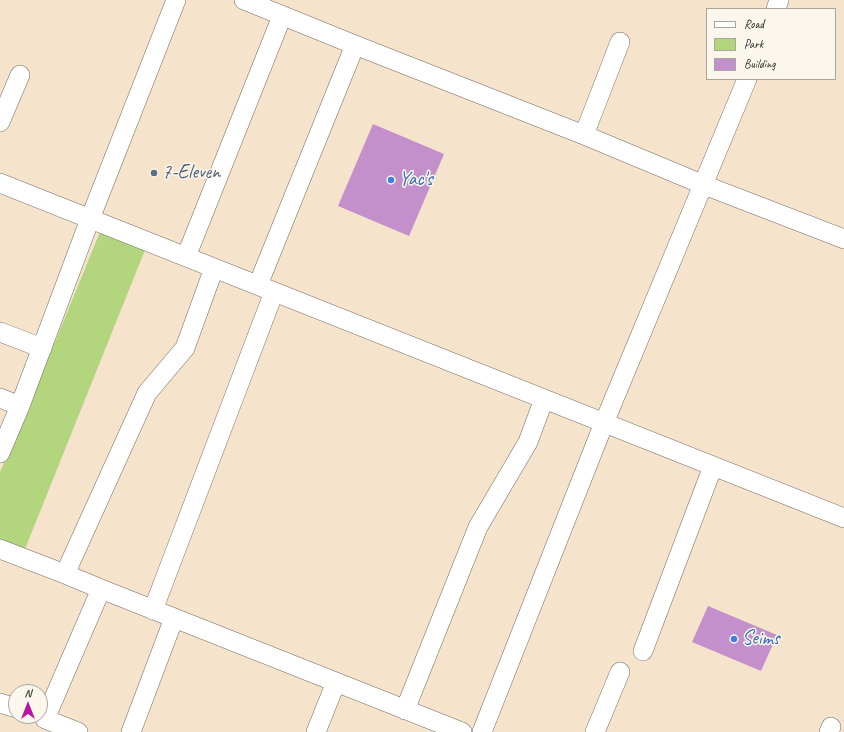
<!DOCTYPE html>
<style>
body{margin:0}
#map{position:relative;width:844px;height:732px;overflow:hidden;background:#f6e3cb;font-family:Caveat,sans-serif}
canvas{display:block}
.legend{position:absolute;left:706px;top:8px;width:130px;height:72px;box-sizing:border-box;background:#fbf7ec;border:1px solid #a8a59f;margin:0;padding:5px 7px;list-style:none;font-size:12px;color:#2b2b2b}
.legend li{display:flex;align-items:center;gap:8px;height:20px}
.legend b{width:20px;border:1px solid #a8a59f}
.north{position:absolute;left:8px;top:684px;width:40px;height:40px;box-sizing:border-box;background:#fbf7ec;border:1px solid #a8a59f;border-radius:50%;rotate:0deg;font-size:11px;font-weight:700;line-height:16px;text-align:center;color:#2b2b2b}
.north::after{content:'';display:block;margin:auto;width:14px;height:18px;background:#b5179e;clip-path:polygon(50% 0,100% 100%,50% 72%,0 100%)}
</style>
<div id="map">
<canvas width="844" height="732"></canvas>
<ul class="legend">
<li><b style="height:5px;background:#fff"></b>Road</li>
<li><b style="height:11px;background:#b2d57d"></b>Park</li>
<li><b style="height:11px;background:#c390cc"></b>Building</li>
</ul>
<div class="north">N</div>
</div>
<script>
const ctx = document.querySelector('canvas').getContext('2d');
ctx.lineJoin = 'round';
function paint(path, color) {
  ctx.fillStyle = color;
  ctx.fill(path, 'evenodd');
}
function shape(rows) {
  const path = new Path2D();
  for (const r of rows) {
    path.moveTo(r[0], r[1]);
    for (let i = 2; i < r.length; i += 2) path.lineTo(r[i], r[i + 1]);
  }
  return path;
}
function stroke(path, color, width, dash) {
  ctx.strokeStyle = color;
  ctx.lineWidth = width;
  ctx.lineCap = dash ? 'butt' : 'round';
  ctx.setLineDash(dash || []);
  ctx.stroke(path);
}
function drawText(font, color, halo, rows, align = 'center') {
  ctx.font = font + ' Caveat,sans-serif';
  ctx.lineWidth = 3;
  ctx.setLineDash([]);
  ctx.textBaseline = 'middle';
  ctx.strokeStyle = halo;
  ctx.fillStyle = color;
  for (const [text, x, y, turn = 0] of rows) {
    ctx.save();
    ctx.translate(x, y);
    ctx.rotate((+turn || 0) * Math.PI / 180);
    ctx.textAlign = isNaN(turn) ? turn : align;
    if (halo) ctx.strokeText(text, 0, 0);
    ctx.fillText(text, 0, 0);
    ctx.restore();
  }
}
paint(shape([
 [100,232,145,250,23,554,0,546,0,472,30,403]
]), '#b2d57d');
paint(shape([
 [373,124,444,154,409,236,338,206],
 [708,606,777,635,761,671,692,642]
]), '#c390cc');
const minor = shape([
 [244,0,355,45,584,135,704,185,844,239],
 [776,9,779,0],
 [0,122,20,75],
 [584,135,620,42],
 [0,183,844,518],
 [186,257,282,16],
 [258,285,355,45],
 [0,332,42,348],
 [0,398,20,406],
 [0,453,20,406,90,219,176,0],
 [0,549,65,574,101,589,462,732],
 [65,574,147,393,185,348,214,268],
 [153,610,274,292],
 [643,651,713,466],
 [0,703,16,708],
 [405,710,478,527,528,442,544,399],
 [78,732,45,719,101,589],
 [131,732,174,618],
 [316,732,336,682],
 [482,732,604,423,747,79],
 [595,732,620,672],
 [829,732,831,727]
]);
stroke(minor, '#726b63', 20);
stroke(minor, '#fff', 19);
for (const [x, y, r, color] of [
 [154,173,4,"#5c6f8a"],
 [391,180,4,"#3f7fe0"],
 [734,639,4,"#3f7fe0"]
]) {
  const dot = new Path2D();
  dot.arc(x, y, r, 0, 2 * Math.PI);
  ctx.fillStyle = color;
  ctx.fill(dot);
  stroke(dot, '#fbf7ec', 1.5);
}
drawText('20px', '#4e5e75', '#fbf7ec', [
 ["7-Eleven",162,173]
], 'left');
drawText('20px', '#366cbe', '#fbf7ec', [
 ["Yac's",399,180],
 ["Seims",742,639]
], 'left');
</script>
